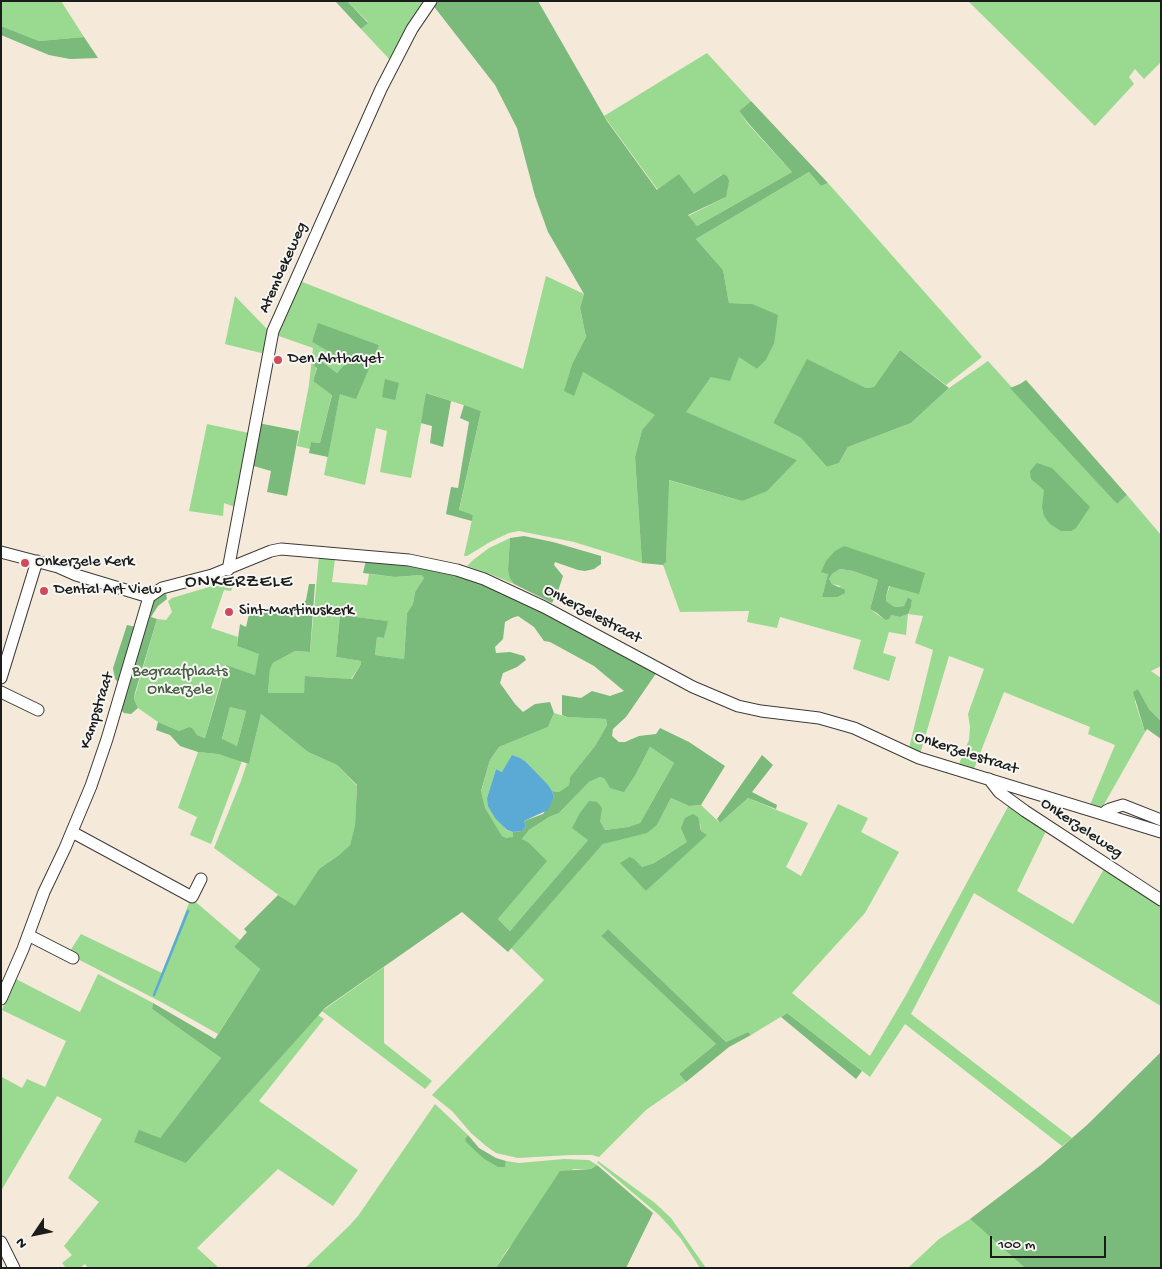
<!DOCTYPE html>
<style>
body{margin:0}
#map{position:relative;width:1162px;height:1269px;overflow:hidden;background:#f5e9d9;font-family:"Gochi Hand",sans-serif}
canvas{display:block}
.frame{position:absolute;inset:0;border:2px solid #1c1c1c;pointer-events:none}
.north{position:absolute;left:10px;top:1209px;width:50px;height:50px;-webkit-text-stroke:4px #f6f6f2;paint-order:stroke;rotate:236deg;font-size:14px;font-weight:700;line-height:20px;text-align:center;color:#1c1c1c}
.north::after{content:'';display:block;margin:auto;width:18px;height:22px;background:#1c1c1c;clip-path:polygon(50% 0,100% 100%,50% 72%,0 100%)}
.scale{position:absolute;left:990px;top:1236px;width:116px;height:22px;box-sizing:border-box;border:2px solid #1c1c1c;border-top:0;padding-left:6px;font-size:15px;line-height:18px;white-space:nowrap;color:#1c1c1c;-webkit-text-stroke:4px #f6f6f2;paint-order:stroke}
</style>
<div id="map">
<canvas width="1162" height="1269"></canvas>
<div class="frame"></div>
<div class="north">N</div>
<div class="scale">100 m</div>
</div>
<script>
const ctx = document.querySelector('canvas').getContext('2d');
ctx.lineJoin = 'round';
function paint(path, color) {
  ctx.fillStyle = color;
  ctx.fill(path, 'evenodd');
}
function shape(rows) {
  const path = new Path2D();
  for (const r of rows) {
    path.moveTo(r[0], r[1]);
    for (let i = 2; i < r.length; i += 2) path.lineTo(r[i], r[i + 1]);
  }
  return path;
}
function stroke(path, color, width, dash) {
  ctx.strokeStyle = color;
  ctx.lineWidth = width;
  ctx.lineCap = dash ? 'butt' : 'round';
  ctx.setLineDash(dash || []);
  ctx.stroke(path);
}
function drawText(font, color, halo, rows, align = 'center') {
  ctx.font = font + ' "Gochi Hand",sans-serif';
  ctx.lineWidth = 4;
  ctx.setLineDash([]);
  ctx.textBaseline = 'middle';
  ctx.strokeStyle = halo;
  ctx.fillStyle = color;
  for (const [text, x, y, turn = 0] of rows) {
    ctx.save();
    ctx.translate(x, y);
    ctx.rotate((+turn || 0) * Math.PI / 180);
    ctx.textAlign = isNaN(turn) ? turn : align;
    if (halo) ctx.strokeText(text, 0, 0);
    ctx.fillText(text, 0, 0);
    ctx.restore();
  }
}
paint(shape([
 [1,1,61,1,84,37,39,41,1,26],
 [347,1,426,1,391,61,361,29,368,22],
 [968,1,1161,1,1161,62,1144,79,1135,69,1129,77,1134,84,1095,126],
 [707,53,751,101,739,111,748,124,792,172,697,226,688,216,726,197,722,174,694,195,658,190,604,116],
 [809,172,821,186,828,183,982,357,946,385,900,350,874,387,866,388,807,360,773,423,801,438,827,467,839,463,848,447,911,423,949,388,988,361,1117,504,1127,495,1161,535,1161,666,1151,671,1161,678,1161,721,1149,709,1138,689,1135,702,1145,732,1102,808,1090,805,1115,745,1088,734,1090,727,1004,692,974,769,959,764,969,740,970,727,968,714,984,669,949,656,920,754,909,748,933,650,915,643,923,616,908,614,906,635,889,632,883,653,896,657,889,681,853,669,861,640,780,617,777,628,747,622,749,611,680,612,663,565,666,562,668,480,742,501,797,460,685,412,711,377,739,356,757,369,766,360,774,344,752,304,729,303,723,270,696,239],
 [844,546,890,586,886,596,886,601,893,606,897,607,904,606,908,597,912,600,911,607,908,614,900,617,891,615,885,620,870,609,878,580,853,571,840,569,832,574,829,579,832,584,841,586,822,597,828,574],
 [546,276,584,294,580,308,586,337,573,362,583,372,656,415,642,430,635,457,642,563,574,542,519,531,509,533,490,542,467,556,464,556,473,515,459,511,481,411,427,393,411,478,380,472,387,431,376,428,365,485,324,475,340,394,379,345,319,324,312,342,348,362,337,373,319,359,313,381,332,394,320,443,311,442,310,449,297,446,309,385,313,348,276,335,300,281,523,369],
 [235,296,268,330,265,354,225,344],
 [207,424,249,433,235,507,224,503,223,516,189,511],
 [510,538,508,570,514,584,490,574,467,566,473,560,489,548],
 [319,556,335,559,332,582,367,585,369,574,395,577,421,575,424,578,415,592,413,604,407,613,404,659,375,655,377,637,384,638,387,621,340,615,336,657,361,661,361,664,351,679,306,676,304,693,268,693,270,669,273,663,295,651,310,652],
 [234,576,237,577,231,591,224,590,211,628,238,637,237,646,260,654,255,675,225,665,205,738,197,735,189,727,179,731,158,722,138,708,134,699,157,619,166,620,172,612,168,601,172,598,219,584],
 [230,707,246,711,237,746,222,740],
 [554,713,567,717,606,719,607,725,595,746,570,777,569,785,559,792,552,791,526,762,502,772,496,769,487,798,506,830,513,832,513,838,507,838,502,836,485,809,481,792,490,760,499,747,548,727],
 [261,714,308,752,337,765,357,786,355,825,350,845,339,855,319,869,295,907,214,848,241,781,247,763,249,764],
 [650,747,674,763,640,823,628,827,605,830,600,821,588,840,510,931,498,919,546,861,522,839,529,830,549,817,559,813,589,782,600,777,605,779,637,772],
 [198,752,218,754,242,761,211,844,190,835,197,817,178,808],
 [671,798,689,806,701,805,720,823,748,798,808,823,786,867,801,876,838,804,868,818,861,832,899,852,865,913,792,993,870,1056,906,995,1010,803,1047,829,1017,891,1073,924,1105,867,1161,904,1161,1006,974,893,911,1014,1072,1138,1062,1146,905,1024,870,1077,787,1013,751,1035,748,1032,726,1042,608,929,601,936,716,1044,679,1074,686,1082,646,1110,599,1157,592,1155,571,1155,518,1158,496,1153,486,1146,471,1133,452,1111,432,1095,544,980,511,948,603,844,657,825],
 [700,823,701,831,706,835,646,891,642,867,654,863,687,842],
 [191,898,240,940,234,947,260,969,218,1034,163,1003,68,954,81,934,162,973],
 [384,967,384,1043,432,1081,425,1089,322,1011],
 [98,974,153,1003,152,1009,221,1058,160,1138,186,1163,318,1015,324,1019,259,1101,358,1170,333,1206,278,1169,197,1248,219,1268,88,1268,85,1264,80,1268,66,1268,62,1263,72,1255,64,1246,99,1202,68,1178,102,1119,57,1096,1,1191,2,1077,22,1088,27,1079,45,1087,66,1041,2,1010,14,978,80,1012],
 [435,1104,468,1135,465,1139,505,1167,506,1161,519,1163,564,1159,589,1160,597,1165,591,1169,573,1169,507,1250,496,1268,305,1268,349,1226,358,1216],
 [598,1161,655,1203,671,1218,706,1268,700,1268,681,1239,659,1215,599,1164,597,1162],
 [970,1219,1025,1268,908,1268,939,1239]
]), '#99da90');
paint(shape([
 [335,1,347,1,368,23,361,29],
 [434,1,538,1,607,121,657,190,679,174,694,194,723,174,727,176,729,181,726,197,688,215,697,226,792,172,749,124,739,111,751,101,828,183,821,186,809,172,696,239,723,270,729,303,752,304,778,315,774,344,766,360,757,369,739,357,730,381,711,377,686,412,797,460,767,491,742,501,669,480,666,562,663,565,642,563,635,457,642,430,655,415,583,372,574,396,564,391,573,362,586,337,580,308,584,294,548,232,535,196,517,128,495,85,432,4],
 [1,26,39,41,84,37,98,58,70,59,49,55,1,35],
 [318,323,379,345,356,399,340,394,328,457,309,453,311,442,320,443,332,395,313,381,317,368,314,365,319,359,337,373,347,362,312,342],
 [900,350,949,388,911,423,848,447,839,463,827,467,801,438,773,423,807,359,866,388,874,387],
 [385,379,399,383,395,400,382,397],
 [1026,380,1127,495,1117,504,1010,388,1020,384],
 [426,393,451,401,443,447,430,443,432,426,421,423],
 [464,405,481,411,459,510,473,515,472,521,446,514,451,487,458,488,469,422,460,418],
 [258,423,299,431,287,496,267,492,271,471,250,465],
 [1037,463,1052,468,1090,507,1076,528,1071,531,1061,531,1050,524,1044,516,1042,507,1044,490,1031,479,1030,471],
 [524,536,553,542,601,556,601,564,594,569,585,571,578,570,555,562,554,565,563,576,558,591,552,603,514,584,510,578,508,570,510,538],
 [844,546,925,573,919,594,889,586,886,596,886,601,893,606,897,607,904,606,908,597,912,600,911,607,908,614,900,617,891,615,889,619,885,620,877,613,870,609,878,580,853,571,840,569,832,574,829,579,832,584,845,590,845,593,837,597,822,597,828,574,821,572,826,561,835,551],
 [366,560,412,563,473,575,657,672,626,717,613,729,612,736,619,742,625,742,639,736,656,734,660,728,689,742,725,766,701,805,689,806,671,798,657,825,647,833,603,844,508,952,462,912,325,1008,186,1163,134,1142,139,1130,160,1138,221,1058,152,1009,153,1003,215,1039,260,969,234,947,247,932,244,929,278,895,295,906,319,869,339,855,350,845,355,825,357,785,337,765,308,752,261,714,249,764,218,754,198,752,180,746,170,735,156,730,158,722,179,731,189,727,192,728,197,735,205,738,226,665,255,675,259,654,237,646,240,624,246,627,251,606,272,610,294,608,302,605,306,600,309,584,315,584,310,652,295,651,273,663,270,669,268,693,304,693,305,676,352,679,361,664,361,661,336,657,340,615,388,621,384,638,377,637,375,655,404,659,407,613,413,604,415,592,424,578,421,575,395,577,363,573],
 [518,616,534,627,544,641,550,642,594,666,624,691,610,696,592,691,581,698,562,695,562,715,567,717,606,719,607,725,595,746,570,777,569,785,559,792,552,791,554,797,543,814,524,821,526,826,522,831,513,832,513,837,507,838,502,836,485,808,481,791,490,760,499,747,548,727,554,713,550,702,535,704,523,712,515,704,500,683,503,673,517,667,526,660,524,656,510,652,496,653,495,647,503,639,505,622,512,618],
 [230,707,246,711,237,746,222,739],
 [650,747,674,763,640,823,628,827,605,830,600,821,602,808,597,802,589,801,580,813,572,828,588,840,510,931,498,919,547,861,529,843,522,839,529,830,549,817,559,813,589,782,600,777,605,779,610,788,624,792,637,772],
 [166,593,167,599,158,606,151,617,157,619,135,693,134,699,138,708,131,714,124,713,119,708,125,686,118,682,115,679,113,668,127,625,136,627,146,597],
 [1138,689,1149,709,1161,721,1161,739,1147,729,1145,732,1133,692],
 [762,755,773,765,752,792,777,805,776,809,748,798,720,823,717,819],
 [693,814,698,817,701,831,707,835,646,891,620,863,630,857,634,859,642,867,654,863,687,842,681,828,685,818],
 [608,929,726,1042,748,1032,751,1035,729,1047,686,1082,679,1074,716,1044,601,936],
 [787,1013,862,1071,856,1079,781,1017],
 [1161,1052,1161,1268,1025,1268,970,1219,1041,1165,1087,1125],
 [468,1135,479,1148,496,1158,506,1161,505,1167,498,1167,483,1158,466,1142,465,1139],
 [597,1165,653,1213,626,1268,496,1268,560,1171,591,1169]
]), '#7aba7a');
paint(shape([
 [512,755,520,758,526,762,548,785,552,791,554,797,548,810,524,821,526,826,522,831,513,832,507,830,495,818,488,806,487,798,496,769,502,772]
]), '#5baad5');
stroke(shape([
 [154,995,188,911]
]), '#5baad5', 2.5);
const minor = shape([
 [1,552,58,567,76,575,149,597],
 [228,570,273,331,381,89,412,29,431,1],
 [149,597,162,588,212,575,271,551,281,549,409,560,457,570,484,579,544,607,693,687,738,706,761,711,819,718,854,728,919,758,1161,832],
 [1,678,37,561],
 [1,692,38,710],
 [989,779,999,792,1025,811,1161,900],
 [1105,815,1106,811,1110,809,1123,805,1161,820],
 [72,832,192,897,201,879],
 [28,935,73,958],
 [1,999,23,949,44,892,65,848,91,786,107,739,149,597],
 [1,1242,14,1268]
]);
stroke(minor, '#3d3b38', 13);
stroke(minor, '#fff', 11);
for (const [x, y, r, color] of [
 [278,360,5,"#d1495b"],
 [25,563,5,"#d1495b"],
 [44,591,5,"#d1495b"],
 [229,612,5,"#d1495b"]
]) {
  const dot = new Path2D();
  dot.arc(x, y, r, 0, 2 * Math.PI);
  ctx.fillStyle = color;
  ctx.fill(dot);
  stroke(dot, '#f6f6f2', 2);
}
drawText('16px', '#1c1c1c', '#f6f6f2', [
 ["Atembekeweg",284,268,-66],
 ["Onkerzelestraat",592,615,28],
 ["Kampstraat",98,711,-72],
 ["Onkerzelestraat",966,754,18],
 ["Onkerzeleweg",1081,829,34]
]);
drawText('16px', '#1c1c1c', '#f6f6f2', [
 ["Den Ahthayet",288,360],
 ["Onkerzele Kerk",35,563],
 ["Dental Art View",54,591],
 ["Sint-Martinuskerk",239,612]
], 'left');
drawText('16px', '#485e45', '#f6f6f2', [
 ["Begraafplaats",180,673],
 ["Onkerzele",180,691]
]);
ctx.letterSpacing = '1px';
drawText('19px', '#1c1c1c', '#f6f6f2', [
 ["ONKERZELE",239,583]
]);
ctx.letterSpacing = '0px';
</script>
